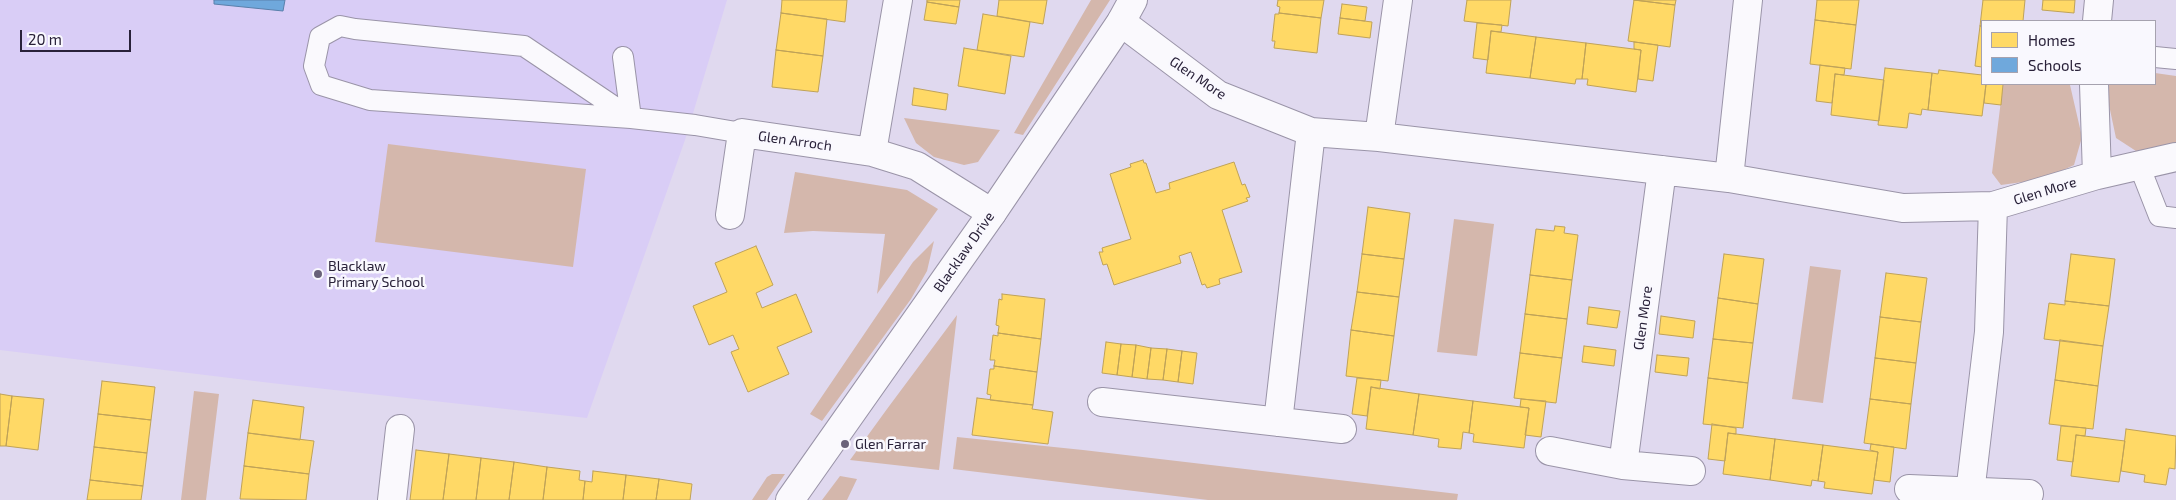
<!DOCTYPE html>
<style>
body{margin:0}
#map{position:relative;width:2176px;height:500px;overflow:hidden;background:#e0d9ef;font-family:"Exo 2",sans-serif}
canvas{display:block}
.legend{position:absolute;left:1981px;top:20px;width:175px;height:65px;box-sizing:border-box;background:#f9f8fe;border:1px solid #a6a2af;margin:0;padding:6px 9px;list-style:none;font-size:15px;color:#292139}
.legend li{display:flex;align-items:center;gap:10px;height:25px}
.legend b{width:25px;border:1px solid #a6a2af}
.scale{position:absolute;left:20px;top:30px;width:111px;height:22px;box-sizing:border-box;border:2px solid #292139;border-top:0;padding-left:6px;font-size:15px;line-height:18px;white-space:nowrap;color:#292139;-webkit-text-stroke:4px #f9f8fe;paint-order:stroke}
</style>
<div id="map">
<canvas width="2176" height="500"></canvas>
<ul class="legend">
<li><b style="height:14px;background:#ffd966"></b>Homes</li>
<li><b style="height:14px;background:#6fa8dc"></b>Schools</li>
</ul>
<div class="scale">20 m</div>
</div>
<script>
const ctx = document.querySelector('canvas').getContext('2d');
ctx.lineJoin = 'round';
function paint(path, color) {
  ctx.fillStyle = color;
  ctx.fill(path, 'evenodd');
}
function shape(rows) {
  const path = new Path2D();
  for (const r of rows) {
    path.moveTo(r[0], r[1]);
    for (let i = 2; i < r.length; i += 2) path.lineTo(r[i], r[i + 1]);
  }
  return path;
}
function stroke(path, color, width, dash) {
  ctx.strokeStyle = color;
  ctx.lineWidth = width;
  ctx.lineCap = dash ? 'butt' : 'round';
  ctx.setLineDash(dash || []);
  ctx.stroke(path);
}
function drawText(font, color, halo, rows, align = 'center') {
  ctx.font = font + ' "Exo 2",sans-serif';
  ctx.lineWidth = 5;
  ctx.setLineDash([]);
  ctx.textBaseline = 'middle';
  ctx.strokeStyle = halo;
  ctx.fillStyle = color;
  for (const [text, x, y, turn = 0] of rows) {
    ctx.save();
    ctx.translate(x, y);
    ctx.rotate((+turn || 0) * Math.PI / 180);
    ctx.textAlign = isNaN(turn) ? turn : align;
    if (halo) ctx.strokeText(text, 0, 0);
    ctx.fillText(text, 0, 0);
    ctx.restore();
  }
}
paint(shape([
 [0,0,727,0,685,140,587,418,271,383,0,350]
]), '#d9cdf6');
paint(shape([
 [1091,0,1110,0,1023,135,1014,133],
 [2155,73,2176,76,2176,143,2159,149,2136,151,2116,138,2106,91,2109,84,2155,84],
 [2003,84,2070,85,2082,137,2074,165,2044,179,2001,185,1992,173],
 [904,118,1000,130,978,162,964,165,934,157,916,143],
 [388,144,586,169,573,267,375,242],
 [795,172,907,190,938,209,877,294,885,234,813,231,784,233],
 [1454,219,1494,224,1477,356,1437,352],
 [934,241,927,271,911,299,822,421,810,414,913,262],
 [1810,266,1841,270,1823,403,1792,399],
 [957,315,939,470,850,460,887,409],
 [194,391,219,394,206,500,181,500],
 [957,437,1083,450,1458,494,1457,500,1208,500,953,469],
 [772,474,785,474,767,500,752,500,767,477],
 [840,476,857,479,847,500,822,500]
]), '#d4b7ac');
const homes = shape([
 [782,0,847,0,845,22,781,13,782,0],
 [927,0,960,0,959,7,927,2,927,0],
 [999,0,1047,0,1043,24,997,16,999,0],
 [1278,0,1324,0,1321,18,1279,13,1280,7,1277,6,1278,0],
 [1467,0,1511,0,1508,26,1464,21,1467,0],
 [1634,0,1676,0,1675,5,1634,0],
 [1634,0,1675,5,1670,47,1628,41,1634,0],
 [1817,0,1859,0,1856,25,1815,20,1817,0],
 [1983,0,2025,0,2023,21,1982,21,1982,26,1980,26,1983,0],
 [2043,0,2075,0,2074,13,2042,10,2043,0],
 [927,2,959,7,956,24,924,20,927,2],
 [1342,4,1367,7,1365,21,1340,18,1342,4],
 [781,13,827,19,823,56,776,50,781,13],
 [1279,13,1321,18,1317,53,1274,48,1275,41,1272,41,1275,14,1279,14,1279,13],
 [983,14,1030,22,1024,57,977,50,983,14],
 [1340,18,1372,22,1370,38,1338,34,1340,18],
 [1815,20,1856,25,1851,69,1810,64,1815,20],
 [1477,23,1502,25,1501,32,1491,31,1488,60,1473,58,1477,23],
 [1980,26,1982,26,1982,67,1975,66,1980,26],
 [1491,31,1536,37,1530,78,1486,73,1491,31],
 [1536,37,1586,43,1582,79,1576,79,1575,84,1530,78,1536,37],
 [1634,42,1658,45,1653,81,1638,79,1641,50,1634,49,1634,42],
 [1586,43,1641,50,1636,92,1587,85,1588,79,1582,79,1586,43],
 [964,48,1011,56,1005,94,958,86,964,48],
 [776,50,823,56,818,92,772,87,776,50],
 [1820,65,1845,68,1844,75,1835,74,1832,103,1816,101,1820,65],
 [1885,68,1932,73,1928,110,1922,109,1921,115,1909,113,1907,128,1878,125,1885,68],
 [1939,70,1982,75,1982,84,1986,84,1982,116,1928,110,1932,73,1938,74,1939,70],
 [1835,74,1884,80,1879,121,1831,115,1835,74],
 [1986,84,2003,84,2001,105,1984,103,1986,84],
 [914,88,948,94,946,110,912,105,914,88],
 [1143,160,1144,163,1146,163,1156,193,1170,189,1169,183,1234,162,1242,185,1245,184,1250,197,1246,198,1248,201,1222,210,1242,272,1219,279,1220,284,1207,288,1205,284,1202,285,1191,252,1179,256,1181,263,1114,285,1107,264,1103,265,1099,252,1103,252,1102,248,1131,239,1110,174,1131,167,1130,164,1143,160],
 [1368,207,1410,213,1404,259,1362,254,1368,207],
 [1555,226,1565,227,1564,233,1578,235,1572,280,1530,275,1536,229,1554,231,1555,226],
 [756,246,773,285,756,293,762,308,796,294,812,332,777,347,789,374,748,392,731,352,739,349,733,335,709,345,693,306,727,292,715,263,756,246],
 [1362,254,1404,259,1399,297,1357,292,1362,254],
 [1724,254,1764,259,1758,304,1718,298,1724,254],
 [2071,254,2115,259,2109,306,2065,301,2071,254],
 [1886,273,1927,278,1921,322,1880,317,1886,273],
 [1530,275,1572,280,1567,319,1525,314,1530,275],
 [1357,292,1399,297,1394,336,1351,330,1357,292],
 [1002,294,1045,299,1041,339,998,333,999,326,996,325,999,299,1002,300,1002,294],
 [1718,298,1758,304,1753,343,1713,339,1718,298],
 [2065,301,2109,306,2103,346,2044,339,2049,303,2065,305,2065,301],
 [1589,307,1620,311,1617,328,1587,324,1589,307],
 [1525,314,1567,319,1562,358,1520,353,1525,314],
 [1661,316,1695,321,1693,338,1659,334,1661,316],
 [1880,317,1921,322,1916,363,1875,358,1880,317],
 [1351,330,1394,336,1388,381,1346,376,1351,330],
 [998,333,1041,339,1037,372,994,366,995,360,990,360,993,335,998,336,998,333],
 [1713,339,1753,343,1748,383,1708,378,1713,339],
 [2060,340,2103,346,2098,386,2055,380,2060,340],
 [1106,342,1121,344,1117,375,1102,373,1106,342],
 [1121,344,1136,345,1132,377,1117,375,1121,344],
 [1136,345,1151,348,1147,379,1132,377,1136,345],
 [1584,346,1616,350,1614,366,1582,362,1584,346],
 [1151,348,1167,349,1163,380,1147,379,1151,348],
 [1167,349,1182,351,1178,382,1163,380,1167,349],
 [1182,351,1197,353,1193,384,1178,382,1182,351],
 [1520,353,1562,358,1556,403,1514,398,1520,353],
 [1657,355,1689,358,1687,376,1655,372,1657,355],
 [1875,358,1916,363,1911,404,1870,399,1875,358],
 [994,366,1037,372,1033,405,990,400,991,395,987,394,990,369,994,369,994,366],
 [1357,378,1381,380,1380,389,1371,387,1367,416,1352,414,1357,378],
 [1708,378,1748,383,1743,428,1703,424,1708,378],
 [2055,380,2098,386,2093,429,2049,424,2055,380],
 [102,381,155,387,151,420,98,414,102,381],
 [1371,387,1419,394,1413,435,1366,429,1371,387],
 [0,394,12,396,6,446,0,446,0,394],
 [1419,394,1473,401,1469,433,1463,432,1461,449,1438,447,1439,439,1413,435,1419,394],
 [12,396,44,399,38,450,6,446,12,396],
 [977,398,1033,405,1032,409,1053,412,1048,444,972,435,977,398],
 [1521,399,1546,401,1541,437,1525,435,1529,408,1520,407,1521,399],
 [1870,399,1911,404,1906,449,1864,443,1870,399],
 [253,400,304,407,300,440,248,433,253,400],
 [1473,401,1529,408,1524,448,1473,442,1474,434,1469,433,1473,401],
 [98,414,151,420,147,453,94,447,98,414],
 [1712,424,1736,428,1736,434,1728,433,1725,461,1708,459,1712,424],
 [2061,426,2086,428,2085,436,2076,435,2073,462,2057,460,2061,426],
 [2126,429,2176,436,2175,469,2169,468,2166,485,2144,482,2145,475,2121,471,2126,429],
 [248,433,314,441,309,474,244,466,248,433],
 [1728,433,1775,439,1770,480,1723,474,1728,433],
 [2076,435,2125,441,2119,482,2071,476,2076,435],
 [1775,439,1823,445,1818,481,1812,480,1811,486,1770,480,1775,439],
 [1871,444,1894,447,1890,482,1874,480,1878,452,1870,450,1871,444],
 [1823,445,1878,452,1872,494,1824,488,1825,482,1818,481,1823,445],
 [94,447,147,453,143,486,90,480,94,447],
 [416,450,449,454,443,500,410,500,416,450],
 [449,454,481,458,476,500,443,500,449,454],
 [481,458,514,462,509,500,476,500,481,458],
 [514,462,547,467,543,500,509,500,514,462],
 [244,466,309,474,306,500,240,499,244,466],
 [547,467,580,471,579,480,585,481,583,500,543,500,547,467],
 [593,471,626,475,623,500,583,500,585,481,592,482,593,471],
 [626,475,659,479,656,500,623,500,626,475],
 [659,479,692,484,690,500,656,500,659,479],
 [90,480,143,486,141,500,87,500,90,480]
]);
paint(homes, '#ffd966');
stroke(homes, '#bfa258', 1);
const schools = shape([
 [214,0,285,0,283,11,214,4,214,0]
]);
paint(schools, '#6fa8dc');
stroke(schools, '#5a80ab', 1);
const lane = shape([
 [623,57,631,118],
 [2155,57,2176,59],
 [631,118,524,46,355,29,340,26,320,37,314,66,321,85,370,100,631,118,695,125,742,133],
 [2139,165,2159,216,2176,218]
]);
const street = shape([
 [2097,21,2099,0],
 [1121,22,1218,95,1311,132,1379,137,1729,178,1903,208,1993,206,2097,175,2176,157],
 [2094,84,2097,175],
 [1379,137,1398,0],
 [872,152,898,0],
 [1729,178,1748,0],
 [730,215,742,133,872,152,917,166,992,213],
 [1102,402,1342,429],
 [1278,422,1311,132],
 [1550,451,1623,465,1691,471],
 [1623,465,1662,170],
 [1909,489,2029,494],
 [1970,493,1989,332,1993,206],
 [392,500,400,429]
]);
const secondary = shape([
 [790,500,992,213,1121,22,1133,0]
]);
stroke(lane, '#9a94a8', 22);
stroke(street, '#9a94a8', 30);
stroke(secondary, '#9a94a8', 30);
stroke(lane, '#faf9fd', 20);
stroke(street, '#faf9fd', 28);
stroke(secondary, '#faf9fd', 28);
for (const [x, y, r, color] of [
 [318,274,5,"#696179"],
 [845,444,5,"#696179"]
]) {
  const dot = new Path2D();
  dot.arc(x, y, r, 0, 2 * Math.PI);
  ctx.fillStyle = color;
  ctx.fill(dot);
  stroke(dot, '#f9f8fe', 2);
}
drawText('14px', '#292139', '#f9f8fe', [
 ["Glen More",1198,78,34],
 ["Glen Arroch",795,141,8],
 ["Glen More",2045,191,-17],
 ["Blacklaw Drive",964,252,-55],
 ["Glen More",1643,318,-82]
]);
drawText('14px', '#292139', '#f9f8fe', [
 ["Blacklaw",328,266],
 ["Primary School",328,282],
 ["Glen Farrar",855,444]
], 'left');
</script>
